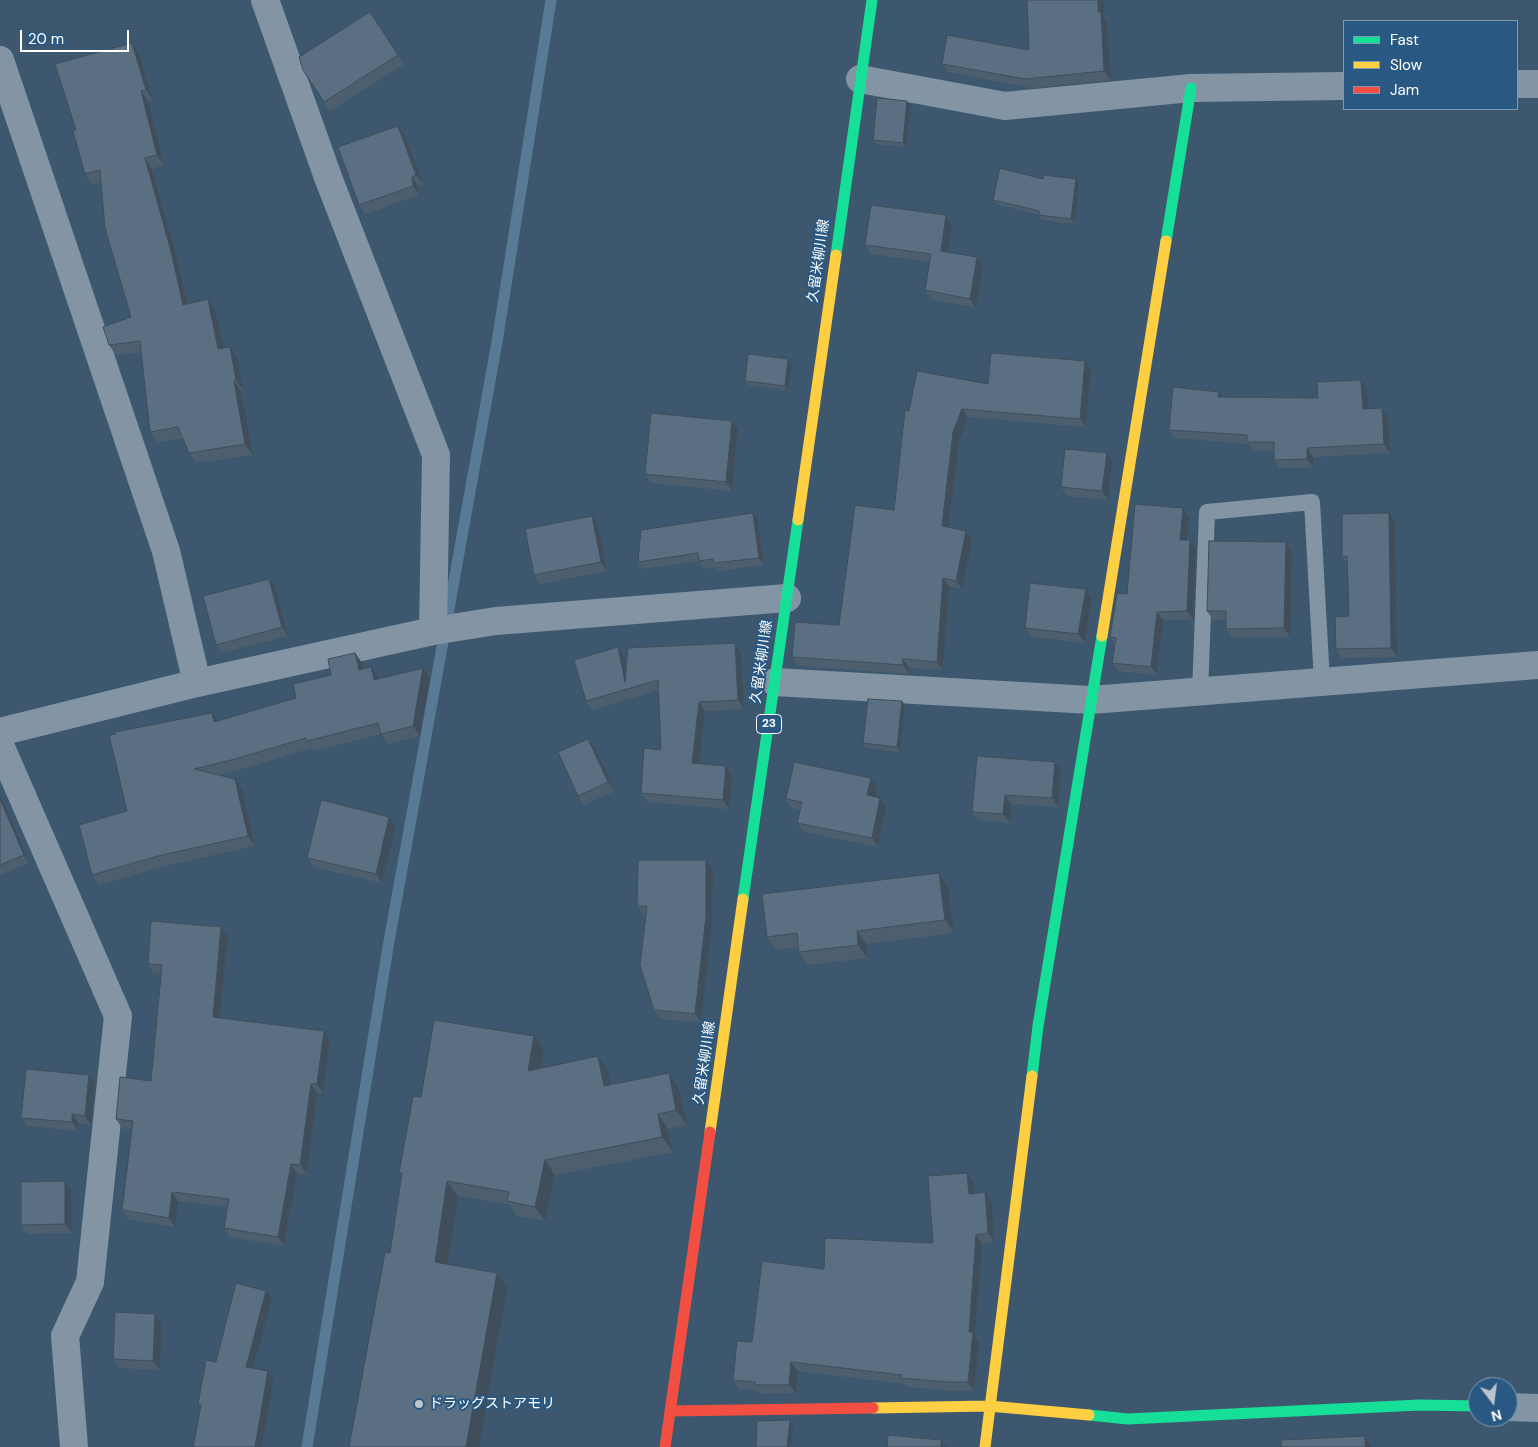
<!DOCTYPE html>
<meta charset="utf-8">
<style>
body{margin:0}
#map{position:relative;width:1538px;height:1447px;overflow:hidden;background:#3d586e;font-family:"DM Sans",sans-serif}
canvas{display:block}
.legend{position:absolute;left:1343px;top:20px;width:175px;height:90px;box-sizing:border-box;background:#295982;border:1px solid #7f9bb4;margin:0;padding:6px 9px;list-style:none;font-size:15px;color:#fff}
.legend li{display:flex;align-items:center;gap:10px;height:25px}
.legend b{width:25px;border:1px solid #7f9bb4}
.north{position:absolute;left:1468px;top:1377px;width:50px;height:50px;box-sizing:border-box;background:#295982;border:1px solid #7f9bb4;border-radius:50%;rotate:165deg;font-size:14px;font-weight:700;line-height:20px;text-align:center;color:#fff}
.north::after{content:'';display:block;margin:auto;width:18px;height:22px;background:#bbc5cc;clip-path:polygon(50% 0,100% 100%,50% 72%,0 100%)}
.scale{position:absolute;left:20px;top:30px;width:109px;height:22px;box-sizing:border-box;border:2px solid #fff;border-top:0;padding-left:6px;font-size:15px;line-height:18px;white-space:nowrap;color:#fff;-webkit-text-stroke:4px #295982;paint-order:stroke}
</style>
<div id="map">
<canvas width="1538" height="1447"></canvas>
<ul class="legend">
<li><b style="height:6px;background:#16e098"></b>Fast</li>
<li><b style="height:6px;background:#ffcf43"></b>Slow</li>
<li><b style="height:6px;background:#f24e42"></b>Jam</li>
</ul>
<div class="north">N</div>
<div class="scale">20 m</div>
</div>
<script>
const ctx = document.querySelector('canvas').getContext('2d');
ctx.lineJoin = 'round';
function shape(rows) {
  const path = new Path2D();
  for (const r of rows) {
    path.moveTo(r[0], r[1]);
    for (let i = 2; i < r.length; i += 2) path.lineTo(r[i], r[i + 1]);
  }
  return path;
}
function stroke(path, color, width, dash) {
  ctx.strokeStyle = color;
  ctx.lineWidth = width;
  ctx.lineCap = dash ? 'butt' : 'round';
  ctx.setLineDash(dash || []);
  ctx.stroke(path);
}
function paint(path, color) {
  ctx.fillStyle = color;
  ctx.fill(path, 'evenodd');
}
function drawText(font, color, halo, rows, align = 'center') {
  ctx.font = font + ' "DM Sans","Noto Sans JP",sans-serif';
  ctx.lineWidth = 4;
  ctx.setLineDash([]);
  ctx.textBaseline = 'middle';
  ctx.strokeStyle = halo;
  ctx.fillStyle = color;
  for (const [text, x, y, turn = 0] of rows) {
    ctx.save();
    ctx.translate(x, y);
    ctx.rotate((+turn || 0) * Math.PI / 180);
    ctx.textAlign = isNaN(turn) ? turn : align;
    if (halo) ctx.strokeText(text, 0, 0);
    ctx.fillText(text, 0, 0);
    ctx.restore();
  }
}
stroke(shape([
 [307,1447,388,947,497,342,551,0]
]), '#587a95', 11);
stroke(shape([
 [1200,691,1207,512,1312,502,1322,682]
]), '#8394a4', 16);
stroke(shape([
 [265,0,329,180,436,455,433,631],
 [0,60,166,551,197,683],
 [860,79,1005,106,1191,88,1344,86],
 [1517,84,1538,84],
 [775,682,1091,700,1538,665],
 [0,732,197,683,433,631,496,621,787,598],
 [0,745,118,1016,90,1282,65,1336,74,1447],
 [1508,1407,1538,1408]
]), '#8394a4', 28);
stroke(shape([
 [1166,241,1191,88],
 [836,255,872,0],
 [743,899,798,520],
 [1032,1076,1038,1026,1102,636],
 [1089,1415,1128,1419,1420,1405,1478,1406]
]), '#16e098', 11);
stroke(shape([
 [798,520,836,255],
 [1102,636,1166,241],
 [710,1132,743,899],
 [873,1408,989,1406,1089,1415],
 [985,1447,1032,1076]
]), '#ffcf43', 11);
stroke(shape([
 [670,1411,873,1408],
 [665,1447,710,1132]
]), '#f24e42', 11);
paint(shape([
 [1027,0,1104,0,1104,18,1107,21,1111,80,1031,88,948,72,942,64,1029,50],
 [370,12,404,64,330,111,324,102],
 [139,53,153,100,148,101,164,165,152,169,178,262,188,304,208,299,215,309,223,348,230,347,237,357,243,390,241,391,253,455,196,463,189,453,183,438,158,442,150,432,141,352,116,355,109,345,131,317,101,182,92,185,85,174,76,130],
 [910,106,906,147,876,144,873,140],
 [398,126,405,135,423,184,418,186,419,195,365,214,359,205],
 [1043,179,1076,179,1079,183,1074,224,1042,220,1039,215,996,204,993,200],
 [946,215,952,224,948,252,977,257,983,266,976,308,931,299,925,290,930,262,871,254,865,245],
 [788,359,792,363,788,390,748,385,745,381],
 [1091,370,1086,427,968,417,959,441,949,528,966,531,972,540,962,589,949,586,943,670,909,668,909,674,798,666,792,657,839,625,894,510,909,411,988,384],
 [1361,380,1367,389,1368,409,1382,408,1388,417,1390,453,1313,457,1313,468,1280,468,1274,460,1274,451,1253,451,1249,444,1175,438,1169,430,1222,397,1318,398],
 [738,430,732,491,651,483,645,474],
 [1113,461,1108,500,1067,496,1061,487],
 [1183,508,1189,517,1187,540,1190,540,1196,549,1193,620,1163,620,1157,675,1118,671,1112,663,1115,644,1110,637,1127,594],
 [1389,513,1395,522,1397,657,1342,658,1336,649,1349,616,1347,563,1342,557],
 [758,520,764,565,719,571,716,567,704,569,699,561,643,569,638,562],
 [598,525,607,571,540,584,534,575],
 [1286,542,1292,551,1290,637,1232,638,1226,629,1226,620,1213,620,1207,611],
 [269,579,275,587,288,636,222,653,216,645],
 [1086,589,1092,598,1085,643,1032,637,1025,628],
 [735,643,741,652,744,709,705,711,699,764,726,766,732,775,729,809,647,802,641,793,661,750,659,690,592,710,586,701,618,647,624,656,626,667],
 [355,653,362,663,363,669,371,667,379,679,423,668,430,678,420,736,388,744,381,734,314,751,312,748,242,769,218,775,235,779,242,789,255,846,165,866,99,885,92,875,127,811,218,721,296,698,331,675],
 [905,705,900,752,866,748,863,743],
 [595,748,615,791,584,805,578,796],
 [977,756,1061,771,1058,807,1011,804,1010,823,979,820,972,812],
 [877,786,875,797,886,807,878,847,804,832,797,823,800,810,792,808,786,799],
 [0,795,29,863,0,875],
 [396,826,382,883,313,867,307,858],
 [706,860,713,869,712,925,701,1022,660,1019,654,1010,646,915,644,915,637,906],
 [939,873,948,886,954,933,866,944,867,958,808,965,799,952,798,947,776,950,767,937],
 [228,936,220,1018,330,1040,323,1093,317,1093,307,1174,297,1173,284,1246,230,1237,224,1228,228,1207,178,1201,175,1227,128,1219,122,1210,132,1129,122,1128,116,1119,151,1081,161,973,154,973,148,964],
 [534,1036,544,1051,541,1068,608,1071,611,1084,669,1073,679,1088,687,1125,668,1129,673,1152,555,1175,545,1221,517,1216,510,1205,458,1196,447,1264,507,1288,390,1253,402,1176,399,1173,421,1097],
 [89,1075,95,1083,91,1125,79,1123,78,1131,27,1126,21,1118],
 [967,1173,973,1182,974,1193,985,1192,992,1201,994,1242,982,1244,975,1336,979,1341,974,1391,954,1391,907,1387,905,1384,798,1371,796,1393,761,1394,759,1391,739,1389,733,1380,752,1342,824,1269,933,1243],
 [71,1190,72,1233,27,1234,21,1225],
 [155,1314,162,1323,160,1370,119,1368,113,1359]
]), '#4d5f6f');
paint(shape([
 [1098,0,1104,0,1104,18,1107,21,1111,80,1104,71],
 [132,43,139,53,153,100,146,90],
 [141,91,148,101,164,165,157,155],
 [907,101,910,106,906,147,903,143],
 [398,126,405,135,423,184,416,175],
 [145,158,152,169,178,262,190,315,183,305],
 [412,177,418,186,419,195,413,186],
 [1076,179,1079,183,1074,224,1071,219],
 [946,215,952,224,947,259,941,251],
 [977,257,983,266,976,308,970,299],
 [208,299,215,309,226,359,218,349],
 [230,347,237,357,243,390,236,380],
 [788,359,792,363,788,390,785,386],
 [1085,361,1091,370,1086,427,1080,419],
 [1361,380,1367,389,1369,418,1363,409],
 [234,381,241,391,253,455,245,444],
 [1219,392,1225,401,1218,397],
 [1382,408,1388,417,1390,453,1384,444],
 [962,409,968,417,959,441,948,535,942,526,953,432],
 [732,421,738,430,732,491,726,482],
 [1307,448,1313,457,1313,468,1307,459],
 [1107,453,1113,461,1108,500,1102,491],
 [1183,508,1189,517,1186,549,1180,540],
 [753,513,758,520,764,565,759,558],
 [1389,513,1395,522,1397,657,1391,648],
 [592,516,598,525,607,571,601,562],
 [966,531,972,540,962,589,956,581],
 [1190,540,1196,549,1193,620,1187,611],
 [1286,542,1292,551,1290,637,1284,628],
 [943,578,949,586,943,670,937,662],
 [269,579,275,587,288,636,282,627],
 [1086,589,1092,598,1085,643,1078,634],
 [1157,612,1163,620,1157,675,1151,667],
 [735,643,741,652,744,709,738,700],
 [618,647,624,656,630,688,625,682],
 [355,653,362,663,366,680,359,670],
 [903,659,909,668,909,674,903,665],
 [371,667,378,677,381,690,374,680],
 [423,668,430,678,420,736,413,726],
 [902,701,905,705,900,752,897,747],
 [699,702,705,711,698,772,692,763],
 [212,713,219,723,214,722],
 [588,739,595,748,615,791,608,782],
 [1055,762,1061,771,1058,807,1052,798],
 [726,766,732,775,729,809,723,800],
 [871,778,877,786,874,804,867,795],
 [235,779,242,789,255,846,248,836],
 [0,795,1,796,29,863,24,855,0,799],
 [1005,795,1011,804,1010,823,1003,814],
 [880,798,886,807,878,847,872,838],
 [389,817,396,826,382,883,376,874],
 [706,860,713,869,712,925,701,1022,695,1014],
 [939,873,948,886,954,933,945,920],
 [221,927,228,936,219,1026,213,1017],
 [857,931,866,944,867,958,858,945],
 [324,1031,330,1040,323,1093,317,1084],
 [534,1036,544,1051,538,1086,528,1071],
 [598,1056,608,1071,614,1101,604,1086],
 [669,1073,679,1088,687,1125,676,1110],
 [89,1075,95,1083,91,1125,85,1116],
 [311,1084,317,1093,307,1174,300,1165],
 [72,1114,79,1123,78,1131,72,1122],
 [658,1114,668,1129,673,1152,662,1137],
 [545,1160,555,1175,545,1221,535,1207],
 [291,1164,297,1173,284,1246,278,1237],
 [967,1173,973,1182,975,1202,969,1194],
 [65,1181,71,1190,72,1233,65,1224],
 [447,1181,458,1196,446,1277,435,1262],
 [172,1192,178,1201,175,1227,169,1218],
 [985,1192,992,1201,994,1242,988,1233],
 [976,1235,982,1244,975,1336,979,1341,974,1391,968,1382,969,1332],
 [497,1273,507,1288,479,1447,466,1447],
 [266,1291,272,1299,251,1375,246,1367],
 [155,1314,162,1323,160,1370,153,1361],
 [791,1362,798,1371,796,1393,789,1385],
 [268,1371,274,1379,262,1447,255,1447],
 [790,1420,793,1425,791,1447,787,1447],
 [1365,1436,1372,1447,1365,1447],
 [941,1440,947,1447,941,1447]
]), '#3f4e5a');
const building = shape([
 [1027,0,1098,0,1098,12,1101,12,1104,71,1025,79,942,64,947,35,1029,50,1027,0],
 [370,12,398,55,324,102,303,70,299,57,370,12],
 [132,43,146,90,141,91,157,155,145,158,171,251,183,305,208,299,218,349,230,347,236,380,234,381,245,444,189,453,178,427,150,432,140,341,109,345,103,327,131,317,105,228,100,170,85,174,73,131,76,130,55,64,132,43],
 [877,98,907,101,903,143,873,140,877,98],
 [398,126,416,175,412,177,413,186,359,205,338,147,398,126],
 [1000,168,1043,179,1044,175,1076,179,1071,219,1039,215,1039,211,993,200,1000,168],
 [871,205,946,215,941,251,977,257,970,299,925,290,931,254,865,245,871,205],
 [991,353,1085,361,1080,419,962,409,953,432,942,526,966,531,956,581,943,578,937,662,903,659,903,665,792,657,795,622,839,625,855,505,894,510,905,410,909,411,917,371,988,384,991,353],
 [748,354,788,359,785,386,745,381,748,354],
 [1361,380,1363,409,1382,408,1384,444,1307,448,1307,459,1274,460,1274,442,1247,442,1247,435,1169,430,1173,387,1219,392,1218,397,1318,398,1317,382,1361,380],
 [651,413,732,421,726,482,645,474,651,413],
 [1065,449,1107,453,1102,491,1061,487,1065,449],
 [1135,504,1183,508,1180,540,1190,540,1187,611,1157,612,1151,667,1112,663,1116,638,1110,637,1117,593,1127,594,1135,504],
 [753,513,759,558,714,563,713,559,699,561,698,553,638,562,641,530,753,513],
 [1389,513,1391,648,1336,649,1335,617,1349,616,1347,556,1342,557,1342,514,1389,513],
 [592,516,601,562,534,575,525,529,592,516],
 [1209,541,1286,542,1284,628,1226,629,1226,611,1207,611,1209,541],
 [269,579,282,627,216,645,203,596,269,579],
 [1030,583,1086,589,1078,634,1025,628,1030,583],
 [735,643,738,700,699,702,692,763,726,766,723,800,641,793,644,748,661,750,658,680,586,701,574,660,618,647,625,682,628,648,735,643],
 [355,653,359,670,371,667,374,680,423,668,413,726,381,734,378,723,307,741,306,738,235,759,194,769,235,779,248,836,158,856,92,875,79,825,127,811,109,735,116,734,115,732,212,713,214,722,296,698,293,684,331,675,328,659,355,653],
 [868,699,902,701,897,747,863,743,868,699],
 [588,739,608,782,578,796,558,752,588,739],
 [977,756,1055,762,1052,798,1005,795,1003,814,972,812,977,756],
 [794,762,871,778,867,795,880,798,872,838,797,823,802,802,786,799,794,762],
 [0,799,24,855,0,865,0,799],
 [321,800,389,817,376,874,307,858,321,800],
 [638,860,706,860,706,916,695,1014,654,1010,640,965,647,906,637,906,638,860],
 [939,873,945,920,857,931,858,945,799,952,797,933,767,937,762,894,939,873],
 [151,921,221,927,213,1017,324,1031,317,1084,311,1084,300,1165,291,1164,278,1237,224,1228,229,1199,172,1192,169,1218,122,1210,133,1121,116,1119,120,1077,151,1081,162,965,148,964,151,921],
 [434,1020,534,1036,528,1071,598,1056,604,1086,669,1073,676,1110,658,1114,662,1137,545,1160,535,1207,507,1201,509,1192,447,1181,435,1262,497,1273,466,1447,349,1447,385,1252,390,1253,402,1173,399,1173,413,1096,421,1097,434,1020],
 [26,1069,89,1075,85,1116,72,1114,72,1122,21,1118,26,1069],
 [967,1173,969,1194,985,1192,988,1233,976,1235,969,1332,973,1332,968,1382,948,1382,901,1378,902,1375,791,1362,789,1385,755,1385,755,1382,733,1380,737,1341,752,1342,762,1261,824,1269,825,1238,933,1243,928,1176,967,1173],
 [65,1181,65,1224,21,1225,21,1182,65,1181],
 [236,1283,266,1291,246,1367,268,1371,255,1447,193,1447,201,1405,198,1404,206,1360,216,1362,236,1283],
 [115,1312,155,1314,153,1361,113,1359,115,1312],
 [790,1420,787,1447,756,1447,757,1421,790,1420],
 [888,1435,941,1440,941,1447,887,1447,888,1435],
 [1365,1436,1365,1447,1281,1447,1281,1440,1365,1436]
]);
paint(building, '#5a6f81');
stroke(building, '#3f4e5a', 1);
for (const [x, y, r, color] of [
 [419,1404,5,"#bbc5cc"]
]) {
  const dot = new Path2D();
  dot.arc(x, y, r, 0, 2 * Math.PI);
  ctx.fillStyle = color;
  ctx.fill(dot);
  stroke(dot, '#295982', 2);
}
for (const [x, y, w] of [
 [769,724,25]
]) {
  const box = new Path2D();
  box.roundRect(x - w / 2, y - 9.5, w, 19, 4);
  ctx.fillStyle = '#295982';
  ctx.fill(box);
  stroke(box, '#fff', 1);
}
drawText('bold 12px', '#fff', null, [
 ["23",769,724]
]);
drawText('14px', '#fff', '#295982', [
 ["久留米柳川線",819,261,-82],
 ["久留米柳川線",762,662,-82],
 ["久留米柳川線",705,1063,-82]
]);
drawText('14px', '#fff', '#295982', [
 ["ドラッグストアモリ",429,1404]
], 'left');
</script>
